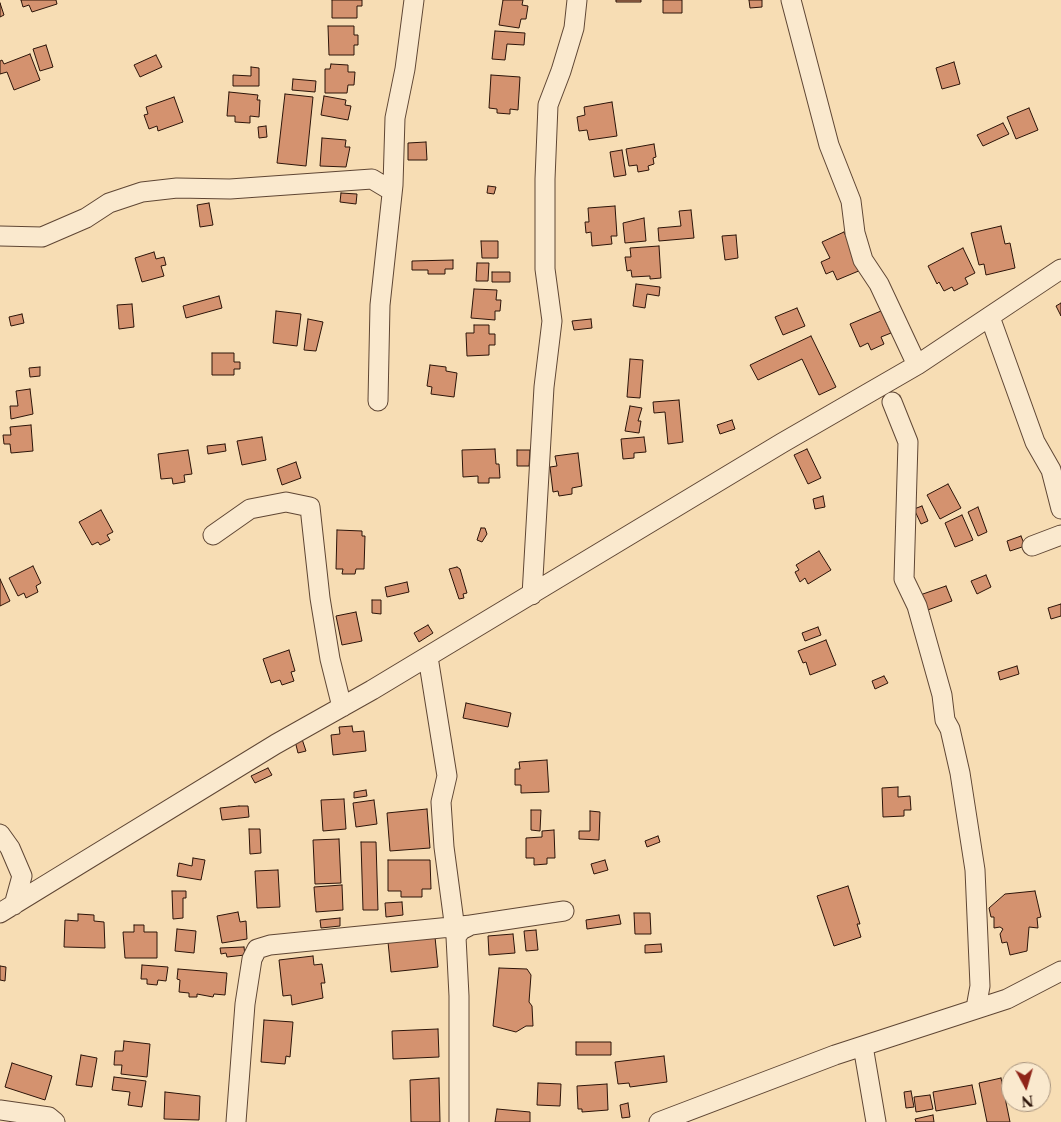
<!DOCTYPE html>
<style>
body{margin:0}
#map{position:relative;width:1061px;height:1122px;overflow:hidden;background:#f7ddb4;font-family:"Libre Caslon Text",serif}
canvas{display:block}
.north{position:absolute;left:1001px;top:1062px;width:50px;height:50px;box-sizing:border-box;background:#fae9ce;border:1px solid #a8947f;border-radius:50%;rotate:174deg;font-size:14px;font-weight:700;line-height:20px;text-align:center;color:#2c1409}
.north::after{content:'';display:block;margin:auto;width:18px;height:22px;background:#8f2418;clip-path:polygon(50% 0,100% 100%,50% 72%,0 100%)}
</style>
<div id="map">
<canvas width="1061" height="1122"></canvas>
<div class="north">N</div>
</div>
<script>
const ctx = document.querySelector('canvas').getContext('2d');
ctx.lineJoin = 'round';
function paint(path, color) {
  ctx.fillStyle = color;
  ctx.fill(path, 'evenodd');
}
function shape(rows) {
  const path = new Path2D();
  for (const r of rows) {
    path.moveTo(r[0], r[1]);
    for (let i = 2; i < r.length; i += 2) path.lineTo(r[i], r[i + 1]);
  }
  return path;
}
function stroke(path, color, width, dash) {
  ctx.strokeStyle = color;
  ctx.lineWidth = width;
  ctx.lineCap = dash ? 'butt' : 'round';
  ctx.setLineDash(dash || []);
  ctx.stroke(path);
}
const building = shape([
 [21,0,56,0,57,4,32,12,29,5,23,7,21,0],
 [332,0,362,0,362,6,357,6,357,18,332,18,332,0],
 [503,0,523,0,522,5,528,6,526,19,521,19,519,28,499,25,503,0],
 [616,0,641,0,641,2,616,2,616,0],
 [663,0,682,0,682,13,663,13,663,0],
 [749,0,762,0,762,7,750,8,749,0],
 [0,3,4,15,0,17,0,3],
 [328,26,354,26,354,35,358,35,358,45,354,45,354,55,329,55,328,26],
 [495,31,525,33,524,45,507,44,505,60,492,59,495,31],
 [46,45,53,67,40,71,33,49,46,45],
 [30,54,40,80,14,90,7,72,0,74,0,61,2,60,4,64,30,54],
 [156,55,162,67,140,77,134,65,156,55],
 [954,62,960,84,942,89,936,68,954,62],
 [331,64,348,65,348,72,355,72,354,85,348,85,347,93,325,93,325,69,330,69,331,64],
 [251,67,259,68,259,86,233,86,233,75,251,76,251,67],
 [491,75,520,77,518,110,510,109,510,114,497,113,497,109,489,108,491,75],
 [293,79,316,81,315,92,292,90,293,79],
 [229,92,258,95,257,100,260,100,259,117,250,116,250,123,235,122,235,116,227,116,229,92],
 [285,94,313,97,306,166,277,163,285,94],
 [324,96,346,100,345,105,351,106,348,120,321,115,324,96],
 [174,97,183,122,158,131,157,126,149,129,144,115,148,114,146,107,174,97],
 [612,102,617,136,589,140,587,130,579,131,577,117,585,115,584,107,612,102],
 [1029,108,1038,130,1016,139,1007,117,1029,108],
 [1003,123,1009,134,983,146,977,135,1003,123],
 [266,126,267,137,259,138,258,127,266,126],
 [322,138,346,140,345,147,350,147,346,167,320,166,322,138],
 [426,142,427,160,408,160,408,143,426,142],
 [654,144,656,157,653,158,654,164,648,166,649,170,638,172,637,165,629,166,626,149,654,144],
 [622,150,626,175,614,177,610,152,622,150],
 [488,186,496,187,494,194,487,193,488,186],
 [341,193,357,194,356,204,340,202,341,193],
 [209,203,213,225,200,227,197,205,209,203],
 [615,206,617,236,611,236,612,244,592,246,591,232,586,233,585,222,589,222,588,208,615,206],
 [691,210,694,238,659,241,658,228,681,226,679,211,691,210],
 [644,218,646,241,625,243,623,223,644,218],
 [1001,226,1005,244,1010,243,1015,268,986,275,984,264,979,265,971,233,1001,226],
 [844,232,861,270,837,280,833,271,826,274,821,262,830,258,822,242,844,232],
 [736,235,738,258,725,260,722,236,736,235],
 [481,241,498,241,498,258,482,258,481,241],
 [659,246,661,278,650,279,650,276,632,277,631,270,627,271,625,257,631,257,630,248,659,246],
 [963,248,975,273,965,278,968,284,954,291,952,287,944,291,939,282,937,284,928,266,963,248],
 [154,252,156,259,164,257,166,265,161,266,164,276,142,282,135,258,154,252],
 [453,260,453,269,445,269,445,274,428,274,428,270,412,270,412,261,453,260],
 [477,263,489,263,488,281,476,281,477,263],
 [492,272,510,272,510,282,492,282,492,272],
 [636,284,660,287,659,296,647,294,645,308,633,306,636,284],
 [474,289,497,290,496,300,501,300,500,311,495,311,495,320,471,318,474,289],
 [219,296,222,308,186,318,183,306,219,296],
 [1061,303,1061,316,1056,306,1061,303],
 [132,304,134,327,119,329,117,305,132,304],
 [797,308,805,326,783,335,775,317,797,308],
 [276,311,301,314,297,346,273,343,276,311],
 [881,311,891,333,881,337,884,344,871,350,868,343,860,347,850,324,881,311],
 [22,314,24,323,11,326,9,317,22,314],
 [308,319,323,322,316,351,304,350,308,319],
 [591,319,592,328,574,330,572,321,591,319],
 [474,325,489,325,489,334,495,334,495,345,489,345,489,355,467,356,466,333,474,333,474,325],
 [811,336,836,387,819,395,802,359,758,380,750,365,811,336],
 [212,353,234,353,234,362,240,362,240,369,234,369,234,375,212,375,212,353],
 [630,359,643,360,640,398,627,397,630,359],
 [430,365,446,367,446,371,457,373,454,397,431,394,432,387,427,386,430,365],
 [40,367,40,376,30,377,29,368,40,367],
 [30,389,33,414,11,419,10,406,18,406,16,391,30,389],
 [679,400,683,442,668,444,665,412,654,413,653,402,679,400],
 [630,406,642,408,638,421,641,421,639,433,625,431,630,406],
 [732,420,735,429,720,434,717,425,732,420],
 [31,425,33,451,11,453,10,444,4,444,3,435,11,435,10,427,31,425],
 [262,437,266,460,242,465,237,441,262,437],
 [644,437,646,452,634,453,634,458,623,459,621,439,644,437],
 [225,444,226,451,208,454,207,446,225,444],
 [495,449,496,464,499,464,500,478,489,478,489,483,478,483,478,476,463,477,462,450,495,449],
 [807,449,821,478,808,484,794,455,807,449],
 [188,450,192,474,184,475,185,482,173,484,172,478,161,479,158,454,188,450],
 [517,450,530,450,529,466,517,466,517,450],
 [578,453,582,486,572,488,572,494,559,496,558,491,553,492,550,467,557,466,555,456,578,453],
 [296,462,301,478,282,485,277,469,296,462],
 [948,484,961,508,940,519,927,495,948,484],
 [823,496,825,507,815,509,813,499,823,496],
 [922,506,928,521,921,524,914,509,922,506],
 [978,507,987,532,978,536,968,512,978,507],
 [101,510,113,532,107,535,110,540,100,545,98,542,92,545,79,522,101,510],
 [962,515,973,540,955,547,945,523,962,515],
 [481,528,485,528,487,534,482,542,477,540,481,528],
 [337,530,362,531,362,536,365,536,364,569,356,569,355,574,342,574,343,569,336,569,337,530],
 [1021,536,1025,546,1010,551,1007,541,1021,536],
 [819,551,831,570,808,584,805,578,800,582,795,572,799,570,796,565,819,551],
 [33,566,41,583,36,586,38,592,26,598,24,593,18,596,9,578,33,566],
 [457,567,460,569,467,593,463,594,464,598,459,599,449,569,457,567],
 [986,575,991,587,977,594,971,581,986,575],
 [0,579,10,601,0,606,0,579],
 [407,582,409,592,387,597,385,587,407,582],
 [946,586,952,601,925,611,920,595,946,586],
 [372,600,381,600,381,614,372,613,372,600],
 [1061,604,1061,616,1051,619,1048,608,1061,604],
 [356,612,362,641,342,645,336,616,356,612],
 [428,625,433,633,419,642,414,633,428,625],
 [818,627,821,635,805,641,802,633,818,627],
 [826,640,836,665,810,675,806,662,803,663,798,651,826,640],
 [289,650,295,671,291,672,294,681,282,685,280,680,271,683,263,659,289,650],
 [1017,666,1019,674,1000,680,998,672,1017,666],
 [884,676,888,683,875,689,872,681,884,676],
 [466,703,511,713,508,727,463,718,466,703],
 [352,726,353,732,364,731,366,751,333,755,331,735,340,734,339,727,352,726],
 [302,739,306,751,298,753,295,741,302,739],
 [547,760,549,792,521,793,521,785,515,785,515,769,520,769,519,762,547,760],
 [268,768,272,775,255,783,251,776,268,768],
 [898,787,898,797,910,796,911,810,904,810,904,816,883,817,882,788,898,787],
 [366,790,367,796,354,798,354,792,366,790],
 [344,799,346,829,323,831,321,800,344,799],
 [374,800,377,824,356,827,353,803,374,800],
 [239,806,248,806,249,817,222,820,220,808,239,806],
 [427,809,430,848,390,851,387,813,427,809],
 [531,810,541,810,540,831,531,830,531,810],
 [590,811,600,812,599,840,579,839,579,831,590,831,590,811],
 [249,829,260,829,261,853,250,854,249,829],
 [554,830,555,858,547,858,547,864,534,865,534,858,526,858,526,838,542,837,542,831,554,830],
 [658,836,660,842,647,847,645,841,658,836],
 [339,839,341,883,315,884,313,840,339,839],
 [361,842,376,842,378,910,363,910,361,842],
 [193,858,205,860,201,880,177,876,179,863,192,866,193,858],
 [388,860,430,860,431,889,422,889,422,897,401,897,401,891,388,891,388,860],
 [605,860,608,870,594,874,591,864,605,860],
 [278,870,280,907,257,908,255,871,278,870],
 [342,885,343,910,316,912,314,887,342,885],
 [848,886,860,924,857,924,861,937,834,946,817,896,848,886],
 [172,891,186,891,186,898,183,898,183,918,173,919,172,891],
 [1035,891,1041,917,1037,918,1038,928,1029,927,1027,951,1010,955,1007,942,1002,943,1000,934,1003,929,1000,927,994,928,994,917,991,917,989,908,1005,894,1035,891],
 [402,902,403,915,386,917,385,903,402,902],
 [238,912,240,922,246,921,247,939,222,943,217,916,238,912],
 [634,913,650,913,651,934,635,934,634,913],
 [78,914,94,915,94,921,104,922,105,948,64,947,65,920,78,921,78,914],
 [619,915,621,924,587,929,586,920,619,915],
 [340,918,340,926,321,928,320,920,340,918],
 [134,925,144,925,144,932,157,932,157,958,125,958,123,932,134,932,134,925],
 [177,929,196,931,194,953,175,951,177,929],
 [536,930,538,950,526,951,524,931,536,930],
 [513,934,515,953,489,955,488,936,513,934],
 [435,937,438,967,391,972,388,942,435,937],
 [661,944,662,952,645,953,645,945,661,944],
 [244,947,245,955,227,957,226,953,221,954,220,948,244,947],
 [313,956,314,965,322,964,325,983,321,983,323,998,292,1005,291,995,283,996,279,960,313,956],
 [142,965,168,967,166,981,158,980,157,985,147,984,147,979,141,979,142,965],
 [0,966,6,967,5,981,0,980,0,966],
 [499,968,527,969,531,975,529,1002,532,1006,533,1026,526,1026,516,1032,493,1026,499,968],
 [178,969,227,973,225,995,214,994,213,997,197,994,197,997,189,997,189,993,179,992,180,980,177,979,178,969],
 [264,1020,293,1022,290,1057,286,1056,285,1064,261,1062,264,1020],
 [438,1029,439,1057,393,1059,392,1031,438,1029],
 [124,1041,150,1044,147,1077,121,1074,122,1065,114,1065,115,1051,123,1051,124,1041],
 [576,1042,611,1042,611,1055,576,1055,576,1042],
 [81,1055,97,1058,92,1087,76,1085,81,1055],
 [664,1056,667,1082,630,1087,629,1083,618,1084,615,1062,664,1056],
 [12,1063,52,1076,45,1100,5,1087,12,1063],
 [114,1077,146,1081,142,1107,128,1105,130,1092,112,1090,114,1077],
 [439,1078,440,1122,411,1122,410,1080,439,1078],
 [1001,1078,1010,1122,987,1122,979,1083,1001,1078],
 [538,1083,561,1084,560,1106,537,1105,538,1083],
 [607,1084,608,1110,582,1112,582,1109,578,1109,577,1086,607,1084],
 [972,1085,976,1104,936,1111,933,1092,972,1085],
 [911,1091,914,1107,906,1108,904,1092,911,1091],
 [165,1092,200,1096,199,1120,164,1119,165,1092],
 [930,1095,933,1109,916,1112,914,1097,930,1095],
 [628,1103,630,1117,622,1118,620,1105,628,1103],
 [497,1109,530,1112,530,1122,495,1122,497,1109],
 [933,1115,934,1122,916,1122,915,1119,933,1115]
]);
paint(building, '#d4926f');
stroke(building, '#2c1409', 1);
const minor = shape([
 [791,0,829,145,851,201,855,233,863,260,879,284,917,365],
 [0,236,42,237,86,218,109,203,142,192,177,188,230,189,372,179,392,191],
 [990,317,1035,442,1051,470,1061,509],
 [378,401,380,305,393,185,395,118,405,69,414,0],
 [892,402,908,442,904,579,917,606,942,695,945,720,950,729,960,773,975,870,980,986,976,1008],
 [213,535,250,509,286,502,310,507,320,598,330,659,342,707],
 [1032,546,1061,535],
 [532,595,544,387,552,321,545,269,545,179,548,105,561,71,574,28,577,0],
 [428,657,447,776,441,802,444,847,456,937],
 [0,834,10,848,22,876,14,905],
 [0,913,276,744,372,690,782,443,917,365,1061,269],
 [863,1046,876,1122],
 [0,1110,49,1117,55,1122],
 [236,1122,245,1004,252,959,257,949,270,945,471,925],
 [459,1122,459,996,456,937,461,930,471,925,564,911],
 [659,1122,835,1055,1007,999,1061,971]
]);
stroke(minor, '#5f4634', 21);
stroke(minor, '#fae9ce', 19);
</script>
